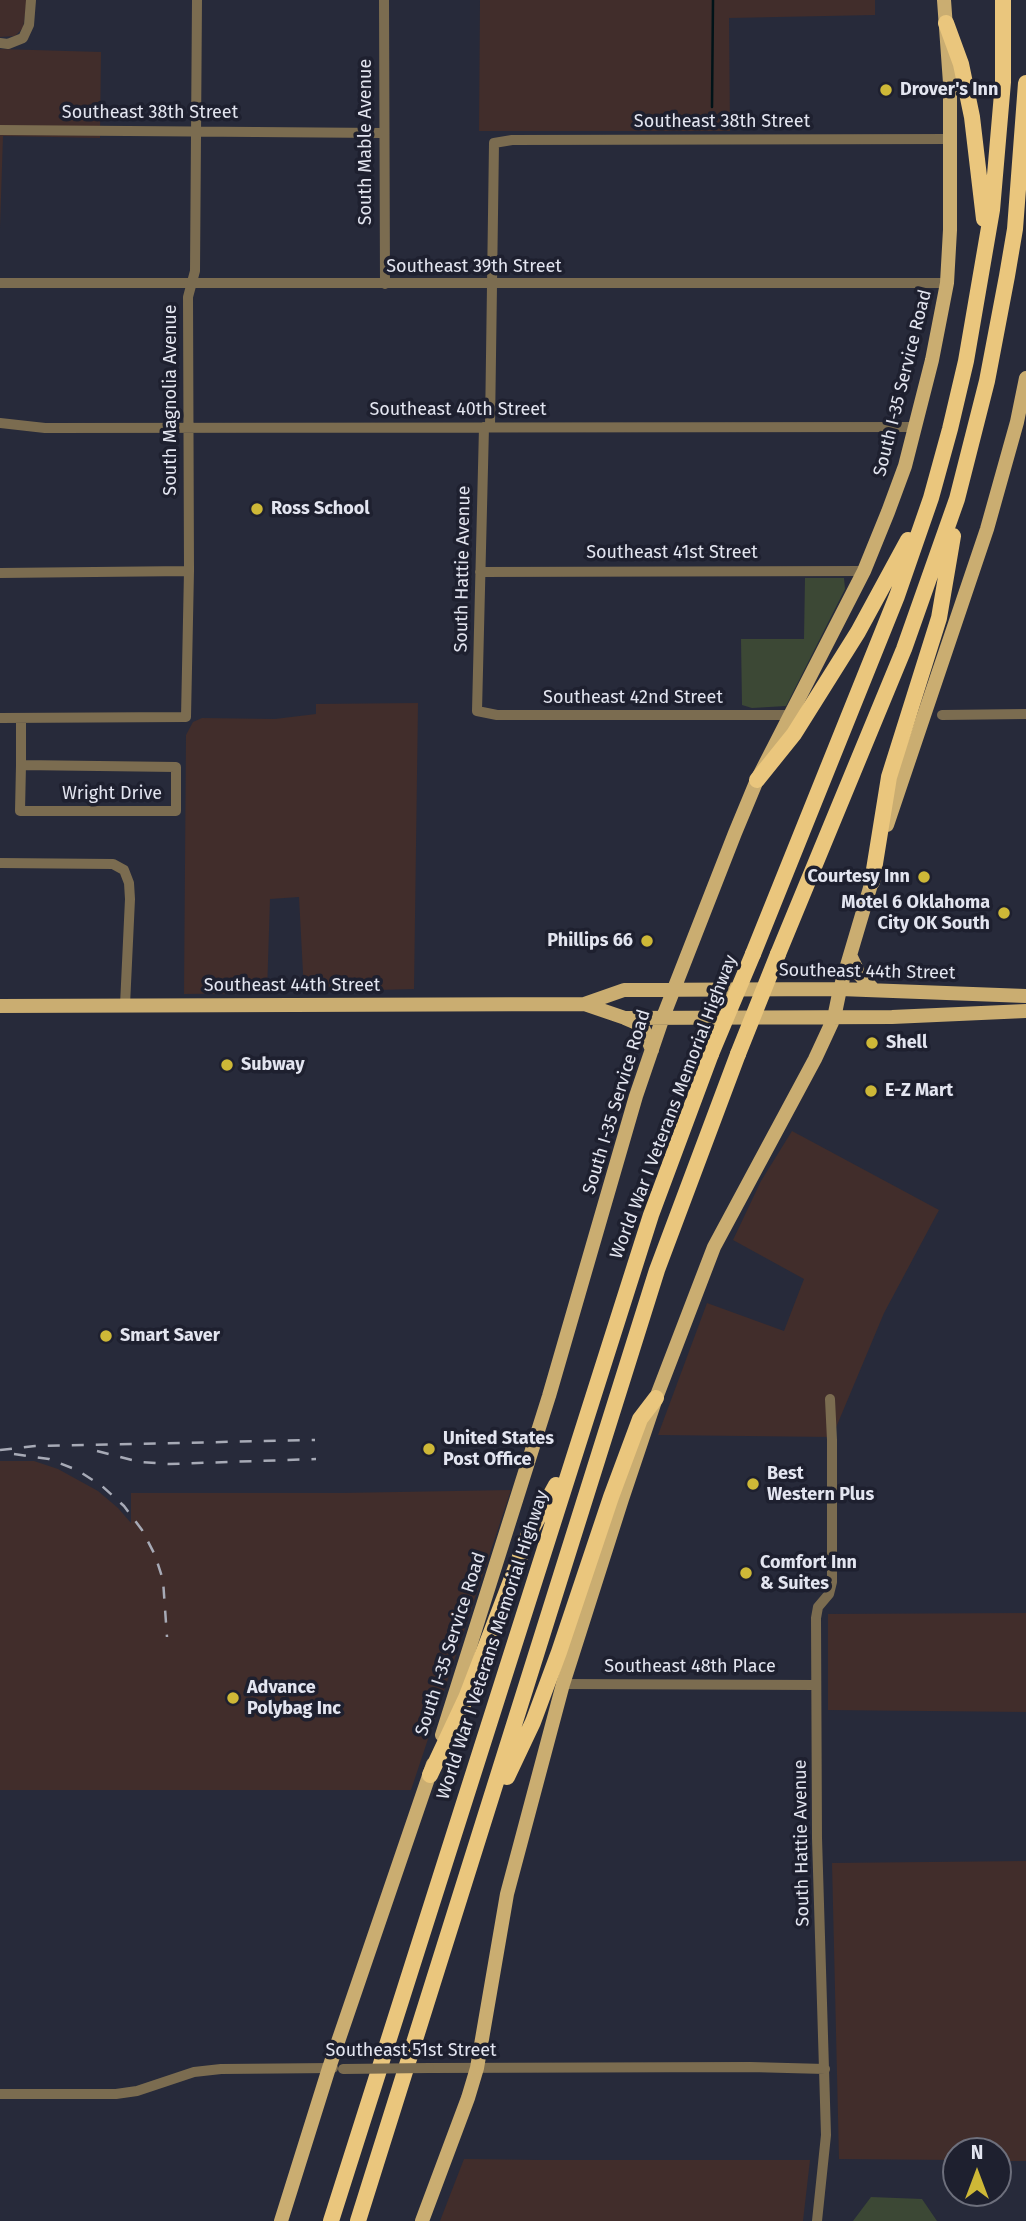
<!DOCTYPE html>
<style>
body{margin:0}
#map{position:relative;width:1026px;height:2221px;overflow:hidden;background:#272a3a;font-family:"Fira Sans",sans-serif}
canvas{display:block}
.north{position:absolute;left:942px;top:2137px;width:70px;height:70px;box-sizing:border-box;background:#1e202f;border:2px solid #6d6f7c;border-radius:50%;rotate:0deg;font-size:19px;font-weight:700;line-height:28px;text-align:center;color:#e3e5f0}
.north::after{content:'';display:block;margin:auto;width:24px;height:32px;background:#ceb837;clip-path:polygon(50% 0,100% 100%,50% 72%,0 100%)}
</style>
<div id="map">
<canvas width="1026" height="2221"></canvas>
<div class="north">N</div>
</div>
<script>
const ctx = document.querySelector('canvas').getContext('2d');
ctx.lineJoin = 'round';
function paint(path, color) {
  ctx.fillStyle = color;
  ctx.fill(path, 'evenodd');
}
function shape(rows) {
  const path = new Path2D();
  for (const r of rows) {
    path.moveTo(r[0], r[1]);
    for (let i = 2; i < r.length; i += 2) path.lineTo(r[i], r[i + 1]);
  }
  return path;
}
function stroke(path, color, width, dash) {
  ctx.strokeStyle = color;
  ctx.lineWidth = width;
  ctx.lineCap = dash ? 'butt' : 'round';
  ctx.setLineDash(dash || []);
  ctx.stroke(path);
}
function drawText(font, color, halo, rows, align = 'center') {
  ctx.font = font + ' "Fira Sans",sans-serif';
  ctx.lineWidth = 7;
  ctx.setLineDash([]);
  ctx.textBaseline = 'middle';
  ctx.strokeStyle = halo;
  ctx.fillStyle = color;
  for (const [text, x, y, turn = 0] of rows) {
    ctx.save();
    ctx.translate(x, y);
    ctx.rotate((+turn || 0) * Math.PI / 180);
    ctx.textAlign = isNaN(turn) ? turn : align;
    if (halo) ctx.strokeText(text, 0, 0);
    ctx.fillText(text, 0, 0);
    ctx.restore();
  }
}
paint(shape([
 [0,0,27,0,23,28,15,36,0,37],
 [480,0,875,0,875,15,729,18,730,131,479,131],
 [0,49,101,52,100,138,3,136,0,228],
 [418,703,414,989,304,992,299,897,270,899,267,993,184,994,186,735,193,722,202,718,275,719,316,714,316,704],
 [792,1131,939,1210,884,1313,832,1437,658,1435,707,1303,784,1331,804,1279,733,1240,761,1181],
 [0,1461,34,1461,58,1469,98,1491,118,1508,131,1523,131,1493,342,1493,511,1490,411,1790,0,1790],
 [1026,1613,1026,1712,828,1710,828,1614],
 [1026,1861,1026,2161,998,2161,998,2151,956,2151,956,2160,839,2159,832,1863],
 [464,2159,540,2160,810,2160,803,2221,440,2221]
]), '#412d2b');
paint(shape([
 [805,578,844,578,845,589,786,706,752,708,742,705,741,639,804,639],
 [871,2197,922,2199,937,2221,853,2221]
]), '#3c4835');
stroke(shape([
 [712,107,713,0]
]), '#001318', 2.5);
stroke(shape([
 [384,0,385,284],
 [0,43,8,44,23,38,29,25,31,0],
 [0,130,383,133],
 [0,283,947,283],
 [0,423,45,428,916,427],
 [484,427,477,711,497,715,790,715],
 [490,427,494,143,512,140,950,139],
 [480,572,864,571],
 [0,573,189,571],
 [942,715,1026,714],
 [0,718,186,717,189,571,188,297,195,271,197,0],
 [21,718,21,765],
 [21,765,176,767,176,811,20,811,21,765],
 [0,863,113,864,124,870,129,883,130,899,125,1005],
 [563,1684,816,1685],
 [429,2068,750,2067,825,2069],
 [0,2094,116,2094,137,2091,194,2072,221,2069,333,2068],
 [817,2221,826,2135,817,1838,816,1618,818,1607,829,1594,832,1582,832,1440,830,1399]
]), '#7b6c50', 10);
stroke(shape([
 [887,825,987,529,1017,422,1026,378],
 [850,955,859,974,873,989],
 [584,1004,624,990,840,989,1026,996],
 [0,1006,584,1004,625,1018,892,1017,1026,1011],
 [625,1018,639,1024,644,1030,652,1050],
 [442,1735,549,1396,636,1096,663,1017,735,833,757,780,864,571,888,512,905,466,932,360,947,283,950,230,950,83,944,0],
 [281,2221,329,2068,433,1764],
 [422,2221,468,2098,477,2068,507,1894,563,1684,622,1499,656,1398,714,1247,815,1059,834,1018,840,989,875,871]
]), '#caad71', 14);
stroke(shape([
 [946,23,961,64,972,117,984,219],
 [757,780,794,734,858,632,908,540],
 [872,882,889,777,939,618,953,536],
 [753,954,897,596,931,498,950,429,966,361,992,210,1003,82,1003,0],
 [778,954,904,649,957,499,987,381,1007,276,1015,229,1026,83],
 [430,1775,466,1698,528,1536,556,1485],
 [507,1777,533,1722,559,1652,611,1497,640,1419,656,1398],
 [331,2221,651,1215,711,1054],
 [358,2221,657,1270,738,1054]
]), '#eac67d', 16);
stroke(shape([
 [0,1450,35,1446,315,1440],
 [97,1451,140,1462,169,1464,316,1459],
 [14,1454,49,1459,77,1470,102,1486,124,1506,142,1530,155,1555,163,1580,167,1637]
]), '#a7aab6', 2.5, [12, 12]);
stroke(shape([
 [343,2069,429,2068]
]), '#7b6c50', 10);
stroke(shape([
 [711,1054,753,954],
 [738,1054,778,954]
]), '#eac67d', 16);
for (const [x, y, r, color] of [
 [886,90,7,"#ceb837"],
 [257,509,7,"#ceb837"],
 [924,877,7,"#ceb837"],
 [1004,913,7,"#ceb837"],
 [647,941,7,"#ceb837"],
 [872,1043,7,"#ceb837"],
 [227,1065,7,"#ceb837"],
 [871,1091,7,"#ceb837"],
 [106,1336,7,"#ceb837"],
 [429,1449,7,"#ceb837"],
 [753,1484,7,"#ceb837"],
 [746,1573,7,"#ceb837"],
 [233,1698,7,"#ceb837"]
]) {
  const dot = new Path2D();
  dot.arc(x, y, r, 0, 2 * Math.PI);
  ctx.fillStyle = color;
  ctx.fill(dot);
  stroke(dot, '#1e202f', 2.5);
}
drawText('bold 18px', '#e3e5f0', '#1e202f', [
 ["Drover's Inn",900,90],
 ["Ross School",271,509],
 ["Courtesy Inn",910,877,"right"],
 ["Motel 6 Oklahoma",990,903,"right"],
 ["City OK South",990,924,"right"],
 ["Phillips 66",633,941,"right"],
 ["Shell",886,1043],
 ["Subway",241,1065],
 ["E-Z Mart",885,1091],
 ["Smart Saver",120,1336],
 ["United States",443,1439],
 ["Post Office",443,1460],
 ["Best",767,1474],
 ["Western Plus",767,1495],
 ["Comfort Inn",760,1563],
 ["& Suites",760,1584],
 ["Advance",247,1688],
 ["Polybag Inc",247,1709]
], 'left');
drawText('18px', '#e3e5f0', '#1e202f', [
 ["Southeast 38th Street",150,113],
 ["Southeast 38th Street",722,122],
 ["South Mable Avenue",366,142,-90],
 ["Southeast 39th Street",474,267],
 ["South I-35 Service Road",903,383,-76],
 ["South Magnolia Avenue",171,400,-90],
 ["Southeast 40th Street",458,410],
 ["Southeast 41st Street",672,553],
 ["South Hattie Avenue",463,569,-89],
 ["Southeast 42nd Street",633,698],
 ["Wright Drive",112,794],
 ["Southeast 44th Street",867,972,1],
 ["Southeast 44th Street",292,986],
 ["South I-35 Service Road",617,1102,-73],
 ["World War I Veterans Memorial Highway",674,1107,-69],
 ["South I-35 Service Road",451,1644,-72],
 ["World War I Veterans Memorial Highway",493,1645,-72],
 ["Southeast 48th Place",690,1667],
 ["South Hattie Avenue",802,1843,-91],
 ["Southeast 51st Street",411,2051]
]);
</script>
